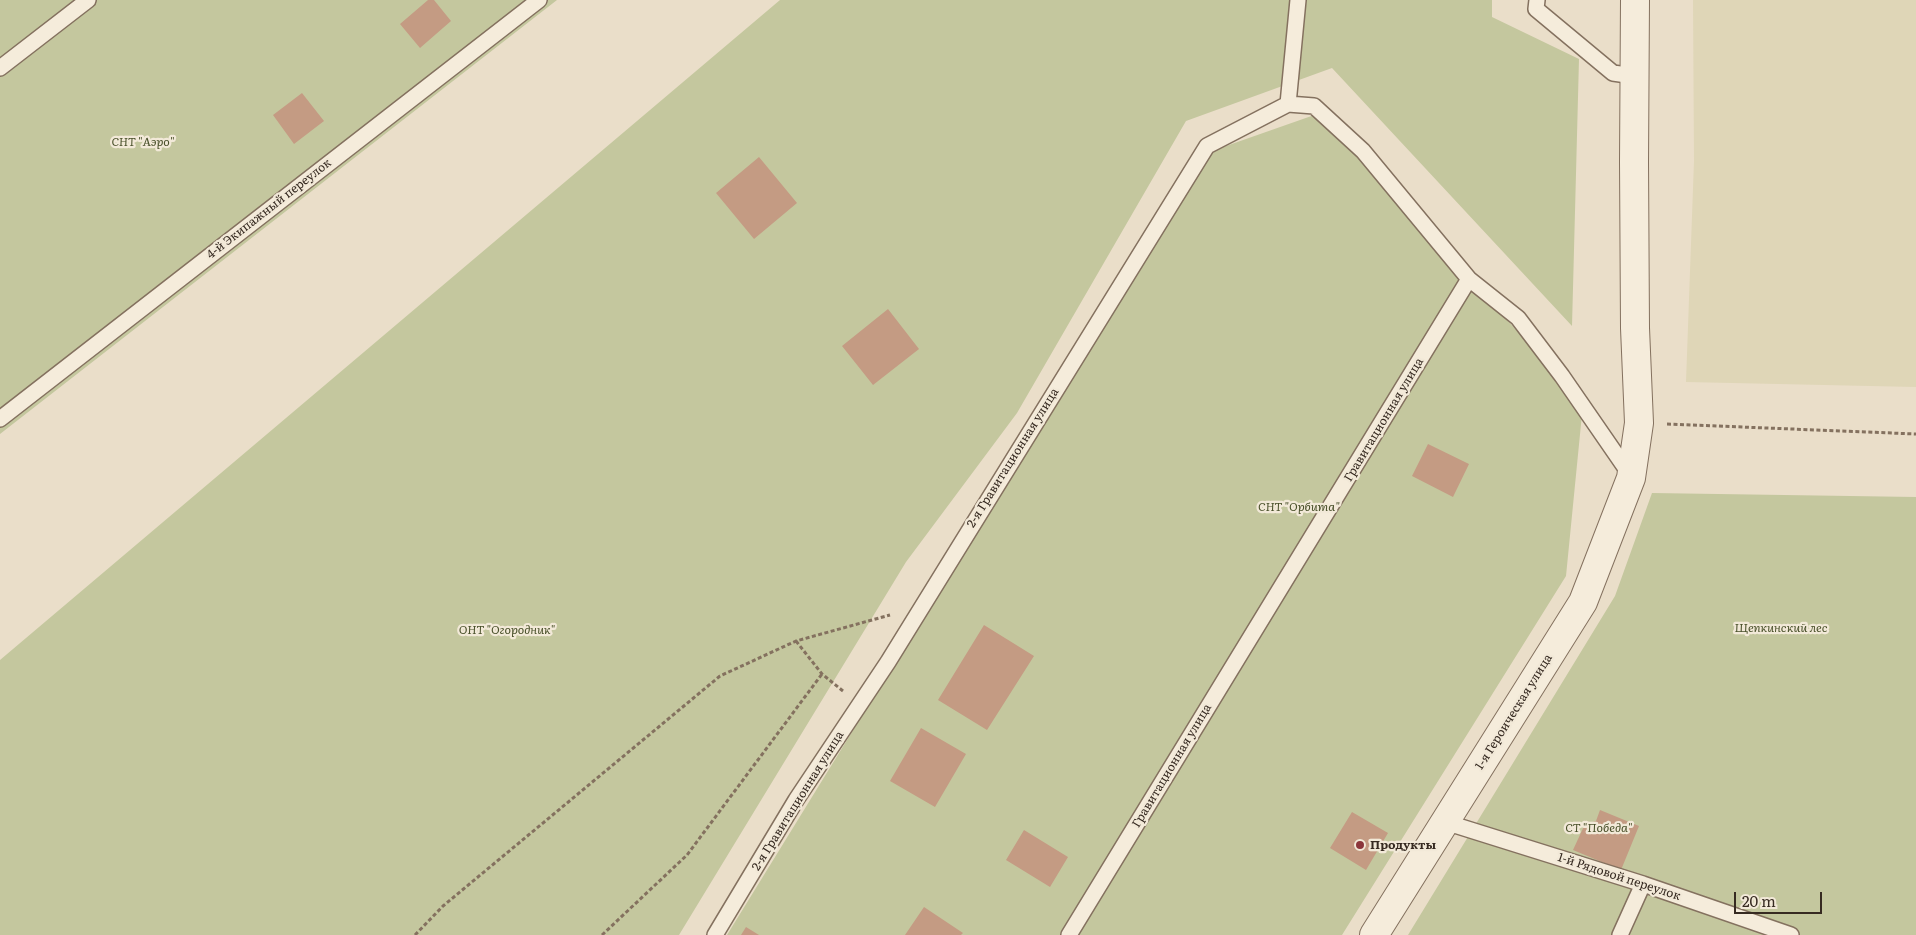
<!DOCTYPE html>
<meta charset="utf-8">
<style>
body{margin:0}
#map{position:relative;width:1916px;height:935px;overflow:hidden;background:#eadec9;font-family:Literata,serif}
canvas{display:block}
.scale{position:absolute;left:1734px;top:892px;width:88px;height:22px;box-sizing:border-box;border:2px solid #362a21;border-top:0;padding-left:6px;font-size:15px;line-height:18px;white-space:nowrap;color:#362a21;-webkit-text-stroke:4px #f2e9d8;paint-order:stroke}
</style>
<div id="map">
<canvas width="1916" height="935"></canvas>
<div class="scale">20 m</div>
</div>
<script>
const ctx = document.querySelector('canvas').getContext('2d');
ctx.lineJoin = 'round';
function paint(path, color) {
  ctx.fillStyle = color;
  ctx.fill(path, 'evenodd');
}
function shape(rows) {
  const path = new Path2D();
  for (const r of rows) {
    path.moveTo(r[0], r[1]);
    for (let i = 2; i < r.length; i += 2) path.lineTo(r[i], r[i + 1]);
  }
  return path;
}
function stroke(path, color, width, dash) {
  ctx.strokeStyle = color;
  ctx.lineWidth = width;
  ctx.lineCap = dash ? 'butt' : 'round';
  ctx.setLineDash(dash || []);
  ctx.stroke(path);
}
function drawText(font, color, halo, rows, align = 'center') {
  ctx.font = font + ' Literata,serif';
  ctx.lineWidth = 4.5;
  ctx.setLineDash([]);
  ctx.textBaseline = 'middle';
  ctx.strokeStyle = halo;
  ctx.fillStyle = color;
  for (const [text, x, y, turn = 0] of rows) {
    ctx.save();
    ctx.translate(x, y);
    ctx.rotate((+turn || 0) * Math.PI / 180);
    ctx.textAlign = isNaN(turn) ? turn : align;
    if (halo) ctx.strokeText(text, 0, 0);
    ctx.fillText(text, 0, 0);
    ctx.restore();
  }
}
paint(shape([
 [1693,0,1916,0,1916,387,1686,382,1694,161]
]), '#dfd6b7');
paint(shape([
 [0,0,557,0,0,434],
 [780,0,1492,0,1492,17,1579,59,1572,326,1332,68,1186,121,1017,413,906,562,679,935,0,935,0,660],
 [1320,113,1583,404,1566,576,1342,935,727,935,1209,152],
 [1652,493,1916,497,1916,935,1408,935,1615,596]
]), '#c4c79e');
paint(shape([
 [428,0,434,0,451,21,420,48,400,24],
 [302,93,324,121,294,144,273,115],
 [759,157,797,203,754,239,716,193],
 [888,309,919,349,873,385,842,346],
 [1428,444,1469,464,1453,497,1412,476],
 [984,625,1034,656,987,730,938,700],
 [921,728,966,754,935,807,890,781],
 [1600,810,1639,826,1621,870,1573,850,1585,824,1596,821],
 [1352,812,1388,833,1366,870,1330,848],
 [1024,830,1068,857,1050,887,1006,860],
 [924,907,963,933,961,935,905,935],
 [746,927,759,935,741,935]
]), '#c49b83');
const service = shape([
 [1537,0,1536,9,1613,73,1634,76],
 [0,68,88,0],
 [1288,104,1314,106,1363,151,1469,279],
 [0,419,539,0],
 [1445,822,1643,884,1791,935],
 [715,935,796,800,888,662,1207,146,1288,104,1298,0],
 [1069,935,1469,279,1518,318,1562,376,1631,476],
 [1620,935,1643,884]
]);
const minor = shape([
 [1374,935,1583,602,1631,478,1639,423,1635,328,1634,162,1635,0]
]);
stroke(service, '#84715f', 18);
stroke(minor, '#84715f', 30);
stroke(shape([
 [1667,424,1916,434],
 [796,641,822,674,843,691],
 [415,935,443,906,720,676,796,641,890,615],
 [602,935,687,855,822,674]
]), '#84715f', 3, [4, 2.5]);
stroke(service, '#f5ecdb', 15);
stroke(minor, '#f5ecdb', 28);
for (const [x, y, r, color] of [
 [1360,845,5,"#8c363b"]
]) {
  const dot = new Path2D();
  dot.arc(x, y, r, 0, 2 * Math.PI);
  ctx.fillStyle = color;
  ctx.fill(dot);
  stroke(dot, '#f2e9d8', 2);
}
drawText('italic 12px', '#49502a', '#f2e9d8', [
 ["СНТ \"Аэро\"",143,142],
 ["СНТ \"Орбита\"",1299,507],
 ["Щепкинский лес",1781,628],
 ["ОНТ \"Огородник\"",507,630],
 ["СТ \"Победа\"",1599,828]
]);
drawText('12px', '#362a21', '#f2e9d8', [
 ["4-й Экипажный переулок",269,209,-38],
 ["Гравитационная улица",1384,420,-59],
 ["2-я Гравитационная улица",1013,458,-58],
 ["1-я Героическая улица",1514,712,-58],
 ["Гравитационная улица",1172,766,-59],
 ["2-я Гравитационная улица",798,801,-58],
 ["1-й Рядовой переулок",1619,877,18]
]);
drawText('bold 12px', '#362a21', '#f2e9d8', [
 ["Продукты",1370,845]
], 'left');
</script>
